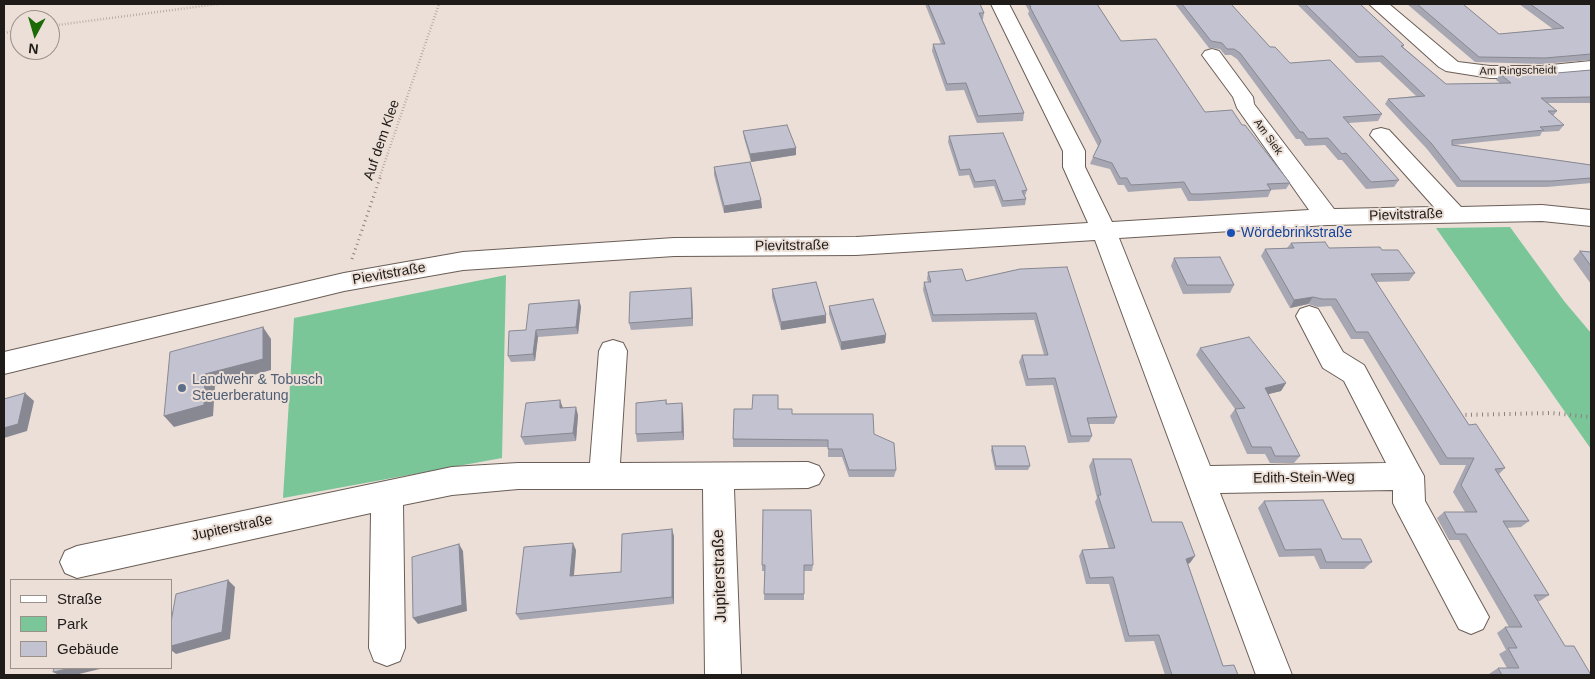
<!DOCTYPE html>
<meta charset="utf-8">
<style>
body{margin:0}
#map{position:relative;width:1595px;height:679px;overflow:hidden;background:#ecdfd7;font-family:Helvetica,sans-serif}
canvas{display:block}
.frame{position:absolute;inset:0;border:5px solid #1f1b18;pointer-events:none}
.legend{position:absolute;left:10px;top:579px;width:162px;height:90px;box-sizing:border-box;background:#ecdfd7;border:1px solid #9a918b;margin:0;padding:6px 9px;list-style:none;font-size:15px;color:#1f1b18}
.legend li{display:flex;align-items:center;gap:10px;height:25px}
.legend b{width:25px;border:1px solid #9a918b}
.north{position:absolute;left:10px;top:10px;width:50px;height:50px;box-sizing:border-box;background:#ecdfd7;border:1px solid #9a918b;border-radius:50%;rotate:186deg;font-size:14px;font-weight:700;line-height:20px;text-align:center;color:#1f1b18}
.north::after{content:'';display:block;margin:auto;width:18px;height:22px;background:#1c6907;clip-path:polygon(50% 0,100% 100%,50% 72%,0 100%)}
</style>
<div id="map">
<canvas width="1595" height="679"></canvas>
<div class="frame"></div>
<ul class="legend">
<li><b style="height:6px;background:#fff"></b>Straße</li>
<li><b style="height:14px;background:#7bc699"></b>Park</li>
<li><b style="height:14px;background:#c2c2d0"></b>Gebäude</li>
</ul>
<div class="north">N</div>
</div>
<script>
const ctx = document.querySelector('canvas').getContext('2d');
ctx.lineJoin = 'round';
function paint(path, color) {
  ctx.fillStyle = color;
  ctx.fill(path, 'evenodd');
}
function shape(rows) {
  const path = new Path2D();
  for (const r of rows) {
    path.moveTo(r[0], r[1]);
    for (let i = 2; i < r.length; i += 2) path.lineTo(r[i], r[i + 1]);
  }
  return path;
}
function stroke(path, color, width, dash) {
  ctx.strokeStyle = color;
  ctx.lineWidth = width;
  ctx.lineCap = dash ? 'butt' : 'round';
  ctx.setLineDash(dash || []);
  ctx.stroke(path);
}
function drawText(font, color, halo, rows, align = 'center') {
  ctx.font = font + ' Helvetica,sans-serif';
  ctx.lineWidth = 4;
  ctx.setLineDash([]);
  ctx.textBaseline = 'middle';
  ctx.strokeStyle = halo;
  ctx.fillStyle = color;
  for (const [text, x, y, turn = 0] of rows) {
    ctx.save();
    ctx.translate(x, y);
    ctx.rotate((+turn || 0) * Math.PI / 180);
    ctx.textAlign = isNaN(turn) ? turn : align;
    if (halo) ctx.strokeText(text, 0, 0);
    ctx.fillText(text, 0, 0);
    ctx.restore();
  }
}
paint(shape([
 [1510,227,1564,301,1591,333,1591,449,1436,228],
 [506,275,502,458,283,498,294,318]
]), '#7bc699');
const minor = shape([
 [991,4,1009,4,1085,151,1085,167,1112,222,1309,210,1237,108,1233,97,1202,55,1205,51,1212,49,1219,51,1253,97,1254,104,1334,209,1434,207,1370,135,1373,130,1381,128,1389,130,1461,207,1542,205,1591,210,1591,226,1542,221,1327,225,1119,238,1210,466,1386,463,1344,381,1323,368,1296,316,1300,309,1309,306,1318,309,1343,352,1364,365,1419,467,1424,476,1425,501,1489,617,1483,629,1471,634,1459,629,1398,513,1393,503,1393,490,1220,493,1292,675,1256,675,1095,240,856,255,674,256,463,270,344,291,4,374,4,352,344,273,463,252,674,238,856,237,1088,223,1063,167,1063,151,991,4],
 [1369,4,1389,4,1458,62,1490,66,1541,66,1591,61,1591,73,1541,78,1490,78,1446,71,1439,67,1369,4],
 [613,340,623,343,627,351,620,463,808,462,819,466,824,475,819,484,808,488,734,489,741,675,705,675,703,489,518,489,452,495,403,505,405,648,400,661,387,666,374,661,369,648,371,513,77,578,65,573,60,562,65,551,77,546,452,467,518,463,590,463,599,351,603,343,613,340]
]);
stroke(minor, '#6a5e57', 2);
stroke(shape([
 [50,26,218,4],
 [4,33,20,30],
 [380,176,439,4]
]), '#8b827c', 2.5, [0.5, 2.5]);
stroke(shape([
 [352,259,381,175]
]), '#8b827c', 3, [1, 4]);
stroke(shape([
 [1460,415,1552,413,1591,417]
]), '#8b827c', 4, [1, 4.5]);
paint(minor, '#fff');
paint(shape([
 [925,4,980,4,984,13,983,19,982,20,1024,113,1023,121,977,123,964,90,946,91,932,51,933,44,941,44],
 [1025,4,1097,4,1121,41,1205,112,1242,125,1290,183,1286,189,1271,190,1268,197,1199,201,1188,201,1181,188,1128,192,1124,185,1118,185,1110,169,1090,164,1093,157,1098,146,1028,14,1029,11],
 [1175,4,1231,4,1270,47,1290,63,1382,114,1378,121,1348,123,1399,180,1394,187,1366,189,1342,160,1338,160,1325,145,1305,146,1300,139,1296,139,1237,59,1231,55,1225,55,1220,49,1209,48],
 [1297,4,1360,4,1404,45,1403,47,1446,84,1500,83,1496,80,1500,74,1545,74,1591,70,1591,103,1548,103,1557,111,1553,116,1564,125,1559,131,1542,132,1540,136,1453,145,1591,165,1591,183,1547,187,1457,187,1427,149,1385,104,1388,99,1416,96,1380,62,1356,63],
 [1407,4,1463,4,1499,34,1553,29,1519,4,1591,4,1591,60,1541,64,1475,62],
 [743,131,796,148,796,155,751,162,744,138],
 [949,136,1027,190,1025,196,1026,199,1025,205,1002,207,994,186,974,188,969,175,959,176,948,142],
 [714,167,761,200,762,208,724,213,714,175],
 [1291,243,1329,248,1382,250,1415,273,1409,281,1376,282,1469,425,1505,468,1499,474,1529,521,1521,527,1507,528,1549,595,1540,601,1537,601,1565,646,1591,675,1490,675,1489,674,1498,668,1507,668,1499,654,1506,650,1497,633,1505,627,1509,627,1459,540,1449,540,1437,518,1444,512,1465,512,1453,492,1466,465,1440,465,1363,339,1351,339,1331,306,1317,307,1308,304,1290,308,1261,256,1265,249,1287,248],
 [1580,251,1591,252,1591,284,1573,259],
 [1174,258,1234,285,1230,293,1183,294,1171,266],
 [1020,269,1117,417,1114,424,1089,424,1092,436,1089,442,1068,443,1053,385,1026,386,1019,362,1022,355,1044,355,1034,320,932,322,923,290,924,282,928,282,927,279,928,272,966,281],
 [772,289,826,323,781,330,772,297],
 [692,295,693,326,631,330,629,323],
 [579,300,581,307,578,334,538,337,535,361,511,362,508,356,526,330],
 [829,306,886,335,885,343,841,350,829,314],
 [1200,348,1286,383,1281,391,1268,394,1300,456,1294,463,1270,463,1265,454,1247,454,1230,416,1235,409,1196,355],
 [666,400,667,404,683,410,684,440,637,442,636,434],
 [563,408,578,415,576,441,525,445,521,437],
 [752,409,778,409,792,414,874,434,896,470,894,477,849,477,842,457,828,457,828,447,733,447,733,439],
 [992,446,1030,466,1028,470,995,470,991,450],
 [1093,459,1190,563,1188,564,1223,666,1238,675,1165,675,1154,641,1125,642,1109,584,1086,584,1079,556,1082,550,1109,549,1095,502,1097,498,1089,466],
 [1264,501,1342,539,1372,562,1364,569,1320,569,1314,556,1279,557,1258,508],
 [674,536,674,604,520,620,516,614,576,550,574,576,621,572],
 [762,565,813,565,812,571,804,571,804,600,764,600,765,571,762,571]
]), '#a7a7b3');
paint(shape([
 [796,148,796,155,751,162,750,154],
 [761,200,762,208,724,213,724,206],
 [691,288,692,295,693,326,692,318],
 [1313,297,1308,304,1290,308,1294,300],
 [579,300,581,307,578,334,576,327],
 [826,315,826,323,781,330,781,322],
 [263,327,271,339,271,370,215,386,213,416,174,427,164,416,205,374],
 [536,330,538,337,535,361,533,354],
 [886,335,885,343,841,350,841,342],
 [1286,383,1281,391,1261,396,1265,388],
 [25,393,34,401,27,431,4,438,4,428],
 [560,400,563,408,560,408],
 [682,403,683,410,684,440,682,432],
 [576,407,578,415,576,441,573,433],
 [672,529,674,536,674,604,672,597],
 [573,543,576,550,573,583,570,576],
 [459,544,463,551,467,611,418,624,413,618],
 [1195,556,1190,563,1181,565,1186,559],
 [228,580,235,587,230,639,176,654,171,650,171,646],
 [71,668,104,668,75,675,59,675,53,672]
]), '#888892');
const building = shape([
 [928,4,980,4,984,13,979,13,1024,113,978,116,966,83,947,84,933,44,945,44,928,4],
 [1029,4,1097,4,1121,41,1156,39,1205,112,1232,110,1242,125,1245,125,1290,183,1267,184,1271,190,1202,194,1191,194,1184,182,1131,185,1127,178,1120,178,1112,163,1093,157,1101,141,1030,7,1031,7,1029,4],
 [1182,4,1231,4,1270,47,1275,47,1290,63,1330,60,1382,114,1343,117,1399,180,1371,182,1346,153,1342,154,1328,138,1308,139,1303,132,1300,132,1240,53,1234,49,1227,49,1222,43,1211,41,1182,4],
 [1305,4,1360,4,1404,45,1401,46,1446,84,1511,83,1500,74,1545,74,1591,70,1591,97,1541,98,1557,111,1548,111,1564,125,1540,127,1544,130,1452,140,1452,145,1591,165,1591,178,1552,181,1461,181,1431,143,1388,99,1425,96,1383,56,1359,57,1305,4],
 [1417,4,1463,4,1499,34,1564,28,1530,4,1591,4,1591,42,1590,42,1591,43,1591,54,1545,58,1479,57,1417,4],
 [787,125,796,148,750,154,743,131,787,125],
 [1003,133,1027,190,1022,191,1026,199,1003,201,995,180,975,182,970,169,960,170,949,136,1003,133],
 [750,162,761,200,724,206,714,167,750,162],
 [1325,242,1329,248,1380,247,1382,250,1398,250,1415,273,1371,274,1469,425,1476,424,1505,468,1495,469,1529,521,1503,521,1549,595,1534,595,1565,646,1574,646,1591,675,1502,675,1498,668,1519,668,1508,648,1517,648,1505,627,1522,627,1466,534,1456,534,1444,512,1477,512,1461,485,1474,458,1447,458,1368,332,1356,332,1336,299,1322,299,1313,297,1294,300,1265,249,1294,248,1291,243,1325,242],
 [1580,251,1591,252,1591,266,1580,251],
 [1220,257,1234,285,1187,285,1174,258,1220,257],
 [1067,267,1117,417,1087,418,1092,436,1071,436,1055,378,1028,379,1022,355,1048,355,1036,313,933,315,924,282,931,282,928,272,962,269,966,281,1020,269,1067,267],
 [816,282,826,315,781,322,772,289,816,282],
 [691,288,692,318,629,323,630,292,691,288],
 [873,299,886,335,841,342,829,306,873,299],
 [579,300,576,327,536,330,533,354,508,356,509,331,526,330,529,304,579,300],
 [263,327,263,359,205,374,204,405,164,416,170,352,263,327],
 [1249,337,1286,383,1265,388,1300,456,1275,456,1271,447,1252,447,1235,409,1245,408,1200,348,1249,337],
 [25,393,18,424,4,428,4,399,25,393],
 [753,395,778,395,778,409,792,409,792,414,873,414,874,434,894,443,896,470,849,470,842,449,828,449,828,440,733,439,734,409,752,409,753,395],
 [560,400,560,408,576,407,573,433,521,437,526,403,560,400],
 [666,400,666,404,682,403,682,432,636,434,636,403,666,400],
 [992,446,1025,446,1030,466,996,466,992,446],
 [1093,459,1131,459,1152,522,1182,522,1195,556,1186,559,1223,666,1234,665,1238,675,1172,675,1159,635,1129,636,1113,577,1090,578,1082,550,1115,548,1098,495,1101,495,1093,459],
 [1323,500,1342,539,1361,539,1372,562,1326,562,1321,549,1285,550,1264,501,1323,500],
 [763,510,811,510,813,565,804,565,804,594,764,594,765,565,762,565,763,510],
 [672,529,672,597,516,614,524,547,573,543,570,576,621,572,622,534,672,529],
 [459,544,462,605,413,618,412,557,459,544],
 [228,580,222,632,171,646,171,622,176,594,228,580],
 [54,668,71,668,53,672,54,668]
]);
paint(building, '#c2c2d0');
stroke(building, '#888892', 1);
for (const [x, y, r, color] of [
 [1231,233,5,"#1a4fb4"],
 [182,388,5,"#5c6f8a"]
]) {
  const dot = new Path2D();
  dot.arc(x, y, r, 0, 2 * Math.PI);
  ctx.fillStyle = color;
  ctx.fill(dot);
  stroke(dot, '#ecdfd7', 2);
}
drawText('11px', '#1f1b18', '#ecdfd7', [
 ["Am Ringscheidt",1518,71,-1],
 ["Am Siek",1268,137,54]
]);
drawText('14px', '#1f1b18', '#ecdfd7', [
 ["Auf dem Klee",382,140,-71],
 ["Pievitstraße",1406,215,-2],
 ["Pievitstraße",792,246,-1],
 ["Pievitstraße",389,274,-10],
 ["Edith-Stein-Weg",1304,478,-1],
 ["Jupiterstraße",232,528,-12]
]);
drawText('14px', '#164399', '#ecdfd7', [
 ["Wördebrinkstraße",1241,233]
], 'left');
drawText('14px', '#4e5e75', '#ecdfd7', [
 ["Landwehr & Tobusch",192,380],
 ["Steuerberatung",192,396]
], 'left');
drawText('16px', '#1f1b18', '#ecdfd7', [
 ["Jupiterstraße",720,576,-92]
]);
</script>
